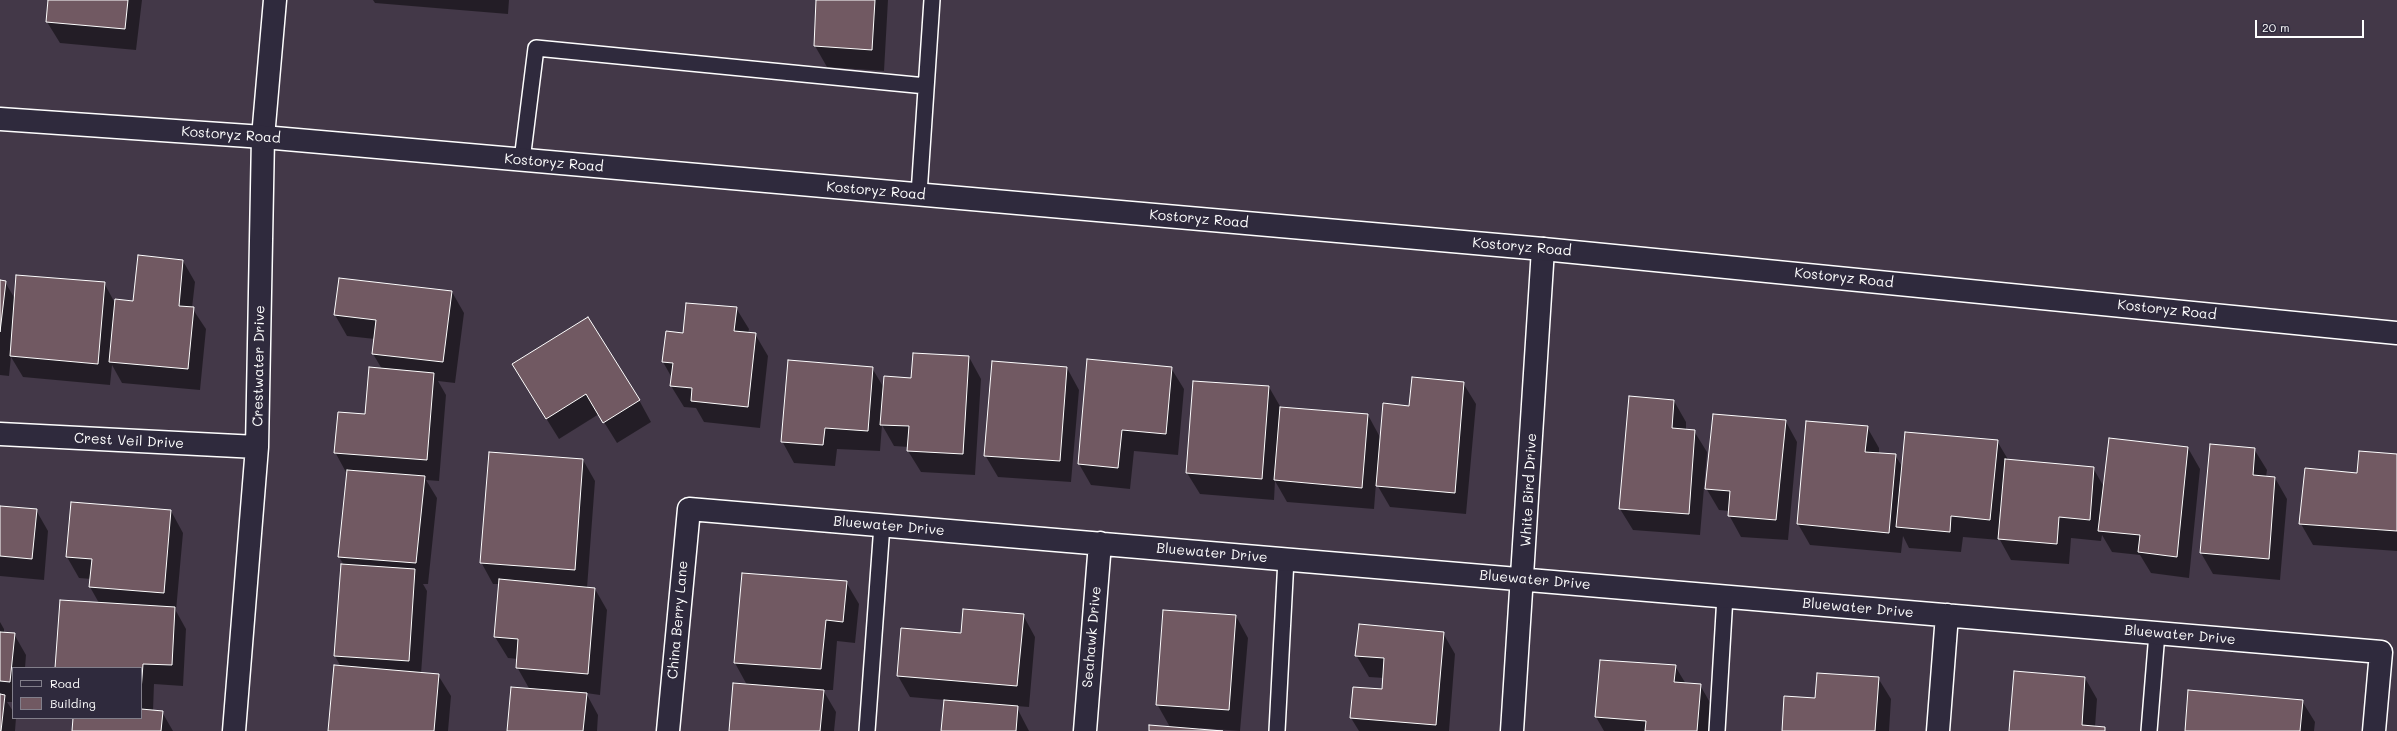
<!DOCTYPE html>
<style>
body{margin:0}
#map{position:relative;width:2397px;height:731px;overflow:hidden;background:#433848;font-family:Mali,sans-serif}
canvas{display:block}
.legend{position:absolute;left:12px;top:667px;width:130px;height:52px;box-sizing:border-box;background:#2f2a3d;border:1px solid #827f8b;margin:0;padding:5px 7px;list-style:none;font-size:12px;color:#fff}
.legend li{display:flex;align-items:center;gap:8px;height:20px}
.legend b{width:20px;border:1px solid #827f8b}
.scale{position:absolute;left:2255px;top:20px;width:109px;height:18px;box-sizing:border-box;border:2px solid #fff;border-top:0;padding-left:5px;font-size:12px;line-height:14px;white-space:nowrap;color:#fff;-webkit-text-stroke:3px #2f2a3d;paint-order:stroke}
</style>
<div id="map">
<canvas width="2397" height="731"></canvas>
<ul class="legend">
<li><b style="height:5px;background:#2f2a3d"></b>Road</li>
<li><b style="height:11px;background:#715962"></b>Building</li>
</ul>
<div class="scale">20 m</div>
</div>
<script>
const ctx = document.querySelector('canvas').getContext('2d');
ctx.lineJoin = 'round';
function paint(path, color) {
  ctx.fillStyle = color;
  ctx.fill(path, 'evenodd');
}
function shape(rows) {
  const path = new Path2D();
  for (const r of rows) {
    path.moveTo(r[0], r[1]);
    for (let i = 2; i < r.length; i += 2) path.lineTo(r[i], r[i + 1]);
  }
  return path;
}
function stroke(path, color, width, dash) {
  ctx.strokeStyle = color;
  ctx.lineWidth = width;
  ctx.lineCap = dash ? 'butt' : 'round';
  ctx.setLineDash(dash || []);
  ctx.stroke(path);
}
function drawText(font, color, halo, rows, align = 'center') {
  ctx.font = font + ' Mali,sans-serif';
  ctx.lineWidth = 3.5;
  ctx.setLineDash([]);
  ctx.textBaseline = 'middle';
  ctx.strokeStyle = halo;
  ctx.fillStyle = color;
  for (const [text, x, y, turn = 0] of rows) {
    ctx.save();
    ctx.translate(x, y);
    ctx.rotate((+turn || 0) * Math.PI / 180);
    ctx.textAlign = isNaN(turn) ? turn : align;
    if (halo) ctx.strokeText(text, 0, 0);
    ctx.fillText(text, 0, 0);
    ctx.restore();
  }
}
paint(shape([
 [49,0,142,0,136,50,60,43,47,22],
 [373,0,509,0,508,14,375,3],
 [817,0,888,0,884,71,827,67,815,46],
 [183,261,195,282,192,308,206,329,200,390,122,383,112,365,110,385,23,377,11,357,9,376,0,375,0,281,5,282,15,299,104,283,115,303,134,302],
 [452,292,464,313,455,383,438,381,446,395,439,481,426,480,437,498,428,584,423,584,427,591,421,674,438,675,451,696,448,731,329,731,341,667,335,656,344,565,339,557,347,474,335,452,366,415,382,369,373,354,375,339,347,336,335,315],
 [736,308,749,329,748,334,755,334,768,356,760,428,704,422,696,408,684,407,671,386,672,378,663,362,666,332,684,334],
 [969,357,981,379,975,475,921,472,908,451,909,447,894,446,882,425,880,451,837,449,835,466,794,463,782,441,872,368,884,388],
 [513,365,639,400,651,422,617,443,599,414,559,439],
 [1067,368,1079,390,1071,482,998,477,985,455],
 [1171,368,1184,389,1178,455,1134,451,1130,489,1091,485,1079,464],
 [1463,383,1476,404,1466,514,1390,507,1376,483,1374,509,1287,502,1275,481,1274,500,1200,494,1187,473,1269,387,1281,408,1368,415,1381,439,1410,407],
 [1674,401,1686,422,1686,430,1694,431,1707,452,1700,535,1633,530,1620,509],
 [1785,420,1797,442,1788,540,1741,537,1729,515,1729,511,1719,510,1706,488],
 [1867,427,1879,448,1879,454,1895,455,1903,468,1997,441,2009,461,2093,468,2104,487,2188,448,2200,469,2189,578,2151,573,2140,555,2112,552,2102,535,2101,541,2071,538,2069,564,2011,560,2000,540,1963,537,1961,552,1909,548,1903,536,1901,553,1810,545,1798,524],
 [2254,449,2267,470,2266,477,2275,478,2287,499,2280,580,2213,574,2201,553],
 [2397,455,2397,551,2313,545,2301,524,2306,470,2358,474],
 [583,460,595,481,587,588,595,589,607,610,600,695,586,693,598,715,597,731,508,731,530,690,517,667,518,659,508,658,495,637,500,584,493,584,481,562],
 [0,507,36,510,48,531,44,580,0,576],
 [171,511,183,533,176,611,186,629,183,686,154,684,153,711,162,712,173,731,73,731,74,718,141,718,141,668,56,668,99,603,90,587,91,579,79,578,67,557],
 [846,582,859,604,855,643,837,641,833,690,823,690,836,712,834,731,730,731,747,685,735,663],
 [1023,615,1035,637,1029,707,1016,706,1029,731,942,731,945,700,910,697,898,676,962,634],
 [1236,616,1248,638,1240,731,1200,728,1200,730,1211,731,1150,731,1170,727,1157,704],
 [0,622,4,629,4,633,14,634,26,655,25,668,13,668,13,702,7,702,13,711,13,718,16,718,15,731,0,731],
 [1443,633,1455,654,1449,731,1359,731,1351,718,1382,690,1384,678,1369,677,1356,655],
 [1675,666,1686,684,1700,685,1712,706,1710,731,1604,731,1596,717],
 [1878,678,1891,699,1889,731,1783,731,1816,699],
 [2085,678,2097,699,2095,727,2104,728,2106,731,2010,731],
 [2302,701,2315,722,2314,731,2186,731]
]), '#0007');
const building = shape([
 [48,0,128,0,125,29,46,22,48,0],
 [816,0,875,0,872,50,814,46,816,0],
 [138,255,183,260,179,306,194,307,188,369,109,362,115,299,133,301,138,255],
 [16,275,105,282,98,364,10,356,16,275],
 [339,278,452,291,443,362,372,354,376,320,334,315,339,278],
 [0,280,6,281,0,332,0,280],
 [686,303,737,307,734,331,756,333,748,407,691,401,692,388,670,386,673,363,662,362,666,331,683,333,686,303],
 [588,317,640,400,603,423,586,394,546,419,512,364,588,317],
 [913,353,969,356,963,454,907,451,909,426,880,425,884,376,911,378,913,353],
 [1087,359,1172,367,1166,434,1122,430,1118,468,1078,464,1087,359],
 [788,360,873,367,868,431,825,428,823,445,781,442,788,360],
 [992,361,1067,367,1060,461,984,456,992,361],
 [369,367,434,373,427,460,334,453,338,412,365,414,369,367],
 [1412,377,1464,382,1455,493,1376,486,1383,403,1409,406,1412,377],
 [1193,381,1269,386,1262,479,1186,473,1193,381],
 [1629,396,1674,400,1672,428,1695,430,1689,514,1619,509,1629,396],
 [1280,407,1368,414,1362,488,1274,480,1280,407],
 [1713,414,1786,420,1776,520,1728,516,1730,491,1705,489,1713,414],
 [1806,421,1868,426,1865,452,1896,454,1889,533,1797,524,1806,421],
 [1905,432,1998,440,1990,520,1951,516,1950,532,1896,527,1905,432],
 [2109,438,2188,447,2177,557,2138,552,2140,535,2098,531,2109,438],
 [2210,444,2255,448,2253,475,2275,477,2269,559,2200,553,2210,444],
 [2359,451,2397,454,2397,531,2299,524,2305,468,2357,473,2359,451],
 [489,452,583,459,575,570,480,563,489,452],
 [2005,459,2094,467,2090,520,2059,517,2057,544,1998,539,2005,459],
 [347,470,425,476,416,563,338,557,347,470],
 [71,502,171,510,164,593,89,587,92,559,66,557,71,502],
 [0,506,37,509,32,559,0,556,0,506],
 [341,564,415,569,409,661,334,656,341,564],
 [742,573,847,581,843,622,826,620,821,669,734,663,742,573],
 [499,579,595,588,588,674,516,668,518,639,494,637,499,579],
 [60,600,175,607,172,665,143,664,141,691,141,668,55,668,60,600],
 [963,609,1024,614,1017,686,897,676,901,628,961,633,963,609],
 [1163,610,1236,615,1229,710,1156,705,1163,610],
 [1359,624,1444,632,1436,725,1350,718,1353,687,1382,689,1384,658,1355,656,1359,624],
 [0,632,15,633,10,682,0,681,0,632],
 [1600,660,1676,665,1674,682,1701,684,1697,731,1645,731,1646,721,1595,717,1600,660],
 [334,665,439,674,434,731,328,731,334,665],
 [2014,671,2085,677,2082,725,2105,727,2105,731,2009,731,2014,671],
 [1817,673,1879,677,1875,731,1782,731,1784,696,1815,698,1817,673],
 [733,683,824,690,820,731,729,731,733,683],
 [511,687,587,693,583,731,507,731,511,687],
 [2188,690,2303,700,2300,731,2185,731,2188,690],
 [0,694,5,695,1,731,0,731,0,694],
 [944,700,1018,706,1016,731,941,731,944,700],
 [141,709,163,711,161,731,72,731,73,718,141,718,141,709],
 [1149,725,1223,731,1149,731,1149,725]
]);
paint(building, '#715962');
stroke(building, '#fff', 1);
const lane = shape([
 [522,160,536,48,926,86],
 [919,194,932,0],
 [867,731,882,525],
 [1277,731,1286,559],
 [1717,731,1725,596],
 [2149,731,2157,633]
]);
const street = shape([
 [0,434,257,447],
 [234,731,257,447,263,137,275,0],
 [668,731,689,509,2381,652,2374,731],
 [1085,731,1100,543],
 [1512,731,1543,249],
 [1938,731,1947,615]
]);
const secondary = shape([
 [0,119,263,137,1543,249,2397,333]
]);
stroke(lane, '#fff', 18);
stroke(street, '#fff', 25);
stroke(secondary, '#fff', 25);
stroke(lane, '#2f2a3d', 15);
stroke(street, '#2f2a3d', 22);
stroke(secondary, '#2f2a3d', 22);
drawText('14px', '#fff', '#2f2a3d', [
 ["Kostoryz Road",231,135,4],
 ["Kostoryz Road",554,163,5],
 ["Kostoryz Road",876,191,5],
 ["Kostoryz Road",1199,219,5],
 ["Kostoryz Road",1522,247,5],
 ["Kostoryz Road",1844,278,6],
 ["Kostoryz Road",2167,310,6],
 ["Crestwater Drive",259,366,-89],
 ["Crest Veil Drive",129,441,3],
 ["White Bird Drive",1529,490,-87],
 ["Bluewater Drive",889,526,5],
 ["Bluewater Drive",1212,553,5],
 ["Bluewater Drive",1535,580,5],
 ["Bluewater Drive",1858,608,5],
 ["China Berry Lane",678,620,-85],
 ["Bluewater Drive",2180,635,5],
 ["Seahawk Drive",1092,637,-85]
]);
</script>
